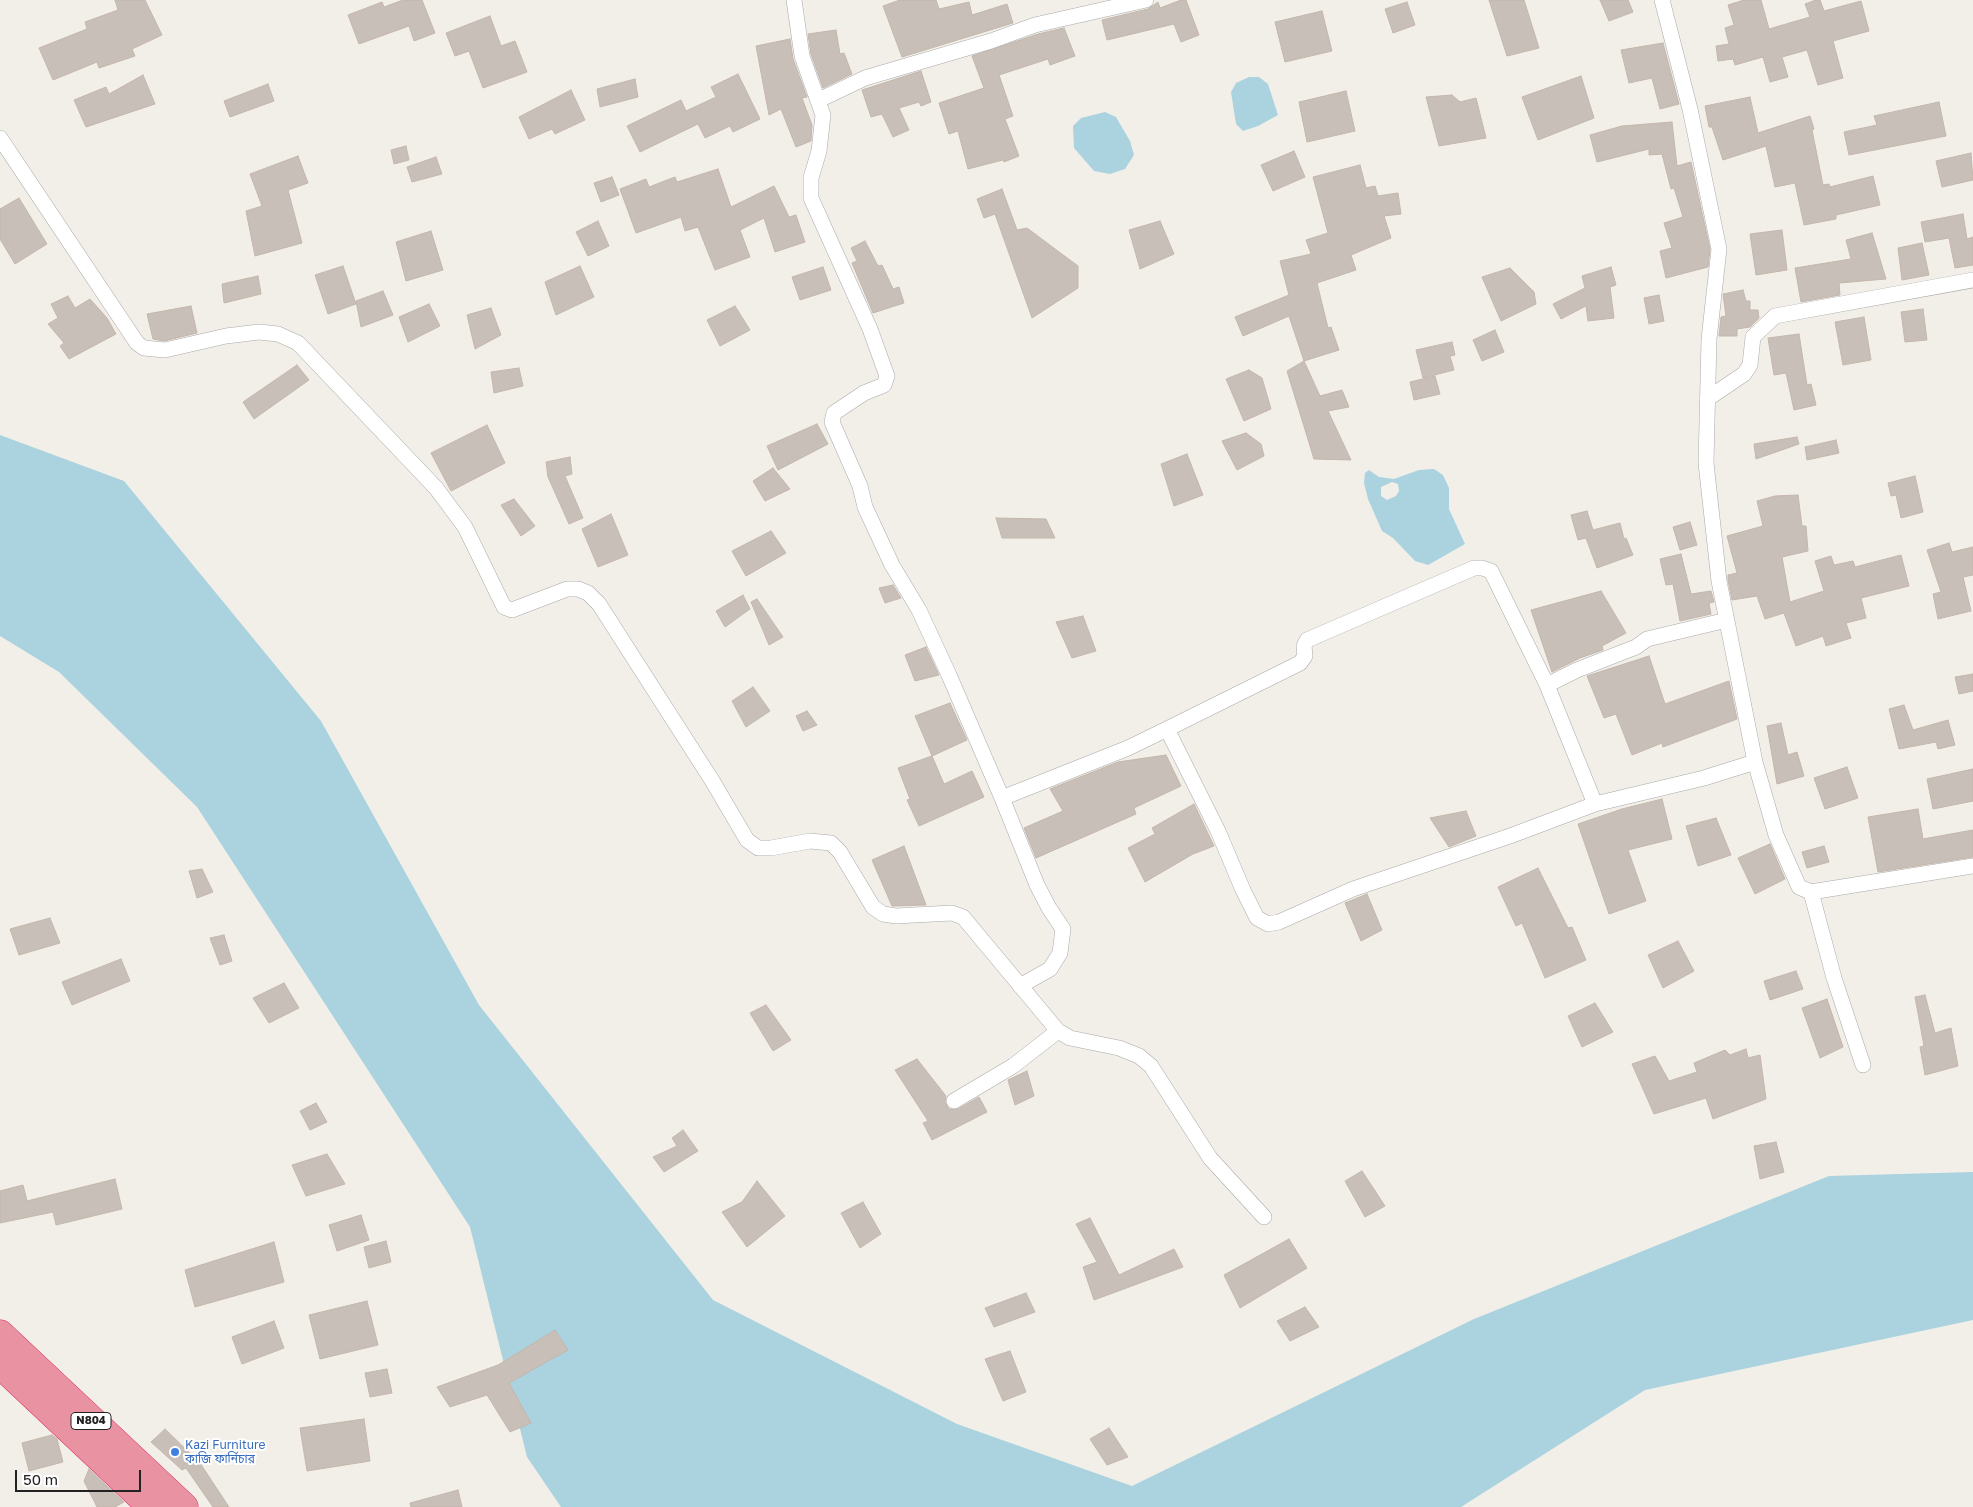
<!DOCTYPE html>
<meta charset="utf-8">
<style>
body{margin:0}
#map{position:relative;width:1973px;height:1507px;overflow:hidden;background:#f2efe9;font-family:"Golos Text",sans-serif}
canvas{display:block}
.scale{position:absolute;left:15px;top:1470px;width:126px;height:22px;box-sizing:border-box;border:2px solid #222;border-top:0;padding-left:6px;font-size:15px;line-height:18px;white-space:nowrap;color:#222;-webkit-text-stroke:4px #fff;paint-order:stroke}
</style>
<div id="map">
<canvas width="1973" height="1507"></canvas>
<div class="scale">50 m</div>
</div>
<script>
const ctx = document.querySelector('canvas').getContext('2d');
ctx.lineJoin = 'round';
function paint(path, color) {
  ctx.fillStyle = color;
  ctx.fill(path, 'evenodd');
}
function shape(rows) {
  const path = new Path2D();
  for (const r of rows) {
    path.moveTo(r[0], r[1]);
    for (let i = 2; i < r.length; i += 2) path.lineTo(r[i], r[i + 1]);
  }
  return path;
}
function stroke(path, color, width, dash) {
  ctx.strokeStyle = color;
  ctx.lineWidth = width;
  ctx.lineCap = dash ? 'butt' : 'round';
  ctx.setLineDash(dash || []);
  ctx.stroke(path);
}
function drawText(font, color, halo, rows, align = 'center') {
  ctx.font = font + ' "Golos Text","Noto Sans Bengali",sans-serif';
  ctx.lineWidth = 4;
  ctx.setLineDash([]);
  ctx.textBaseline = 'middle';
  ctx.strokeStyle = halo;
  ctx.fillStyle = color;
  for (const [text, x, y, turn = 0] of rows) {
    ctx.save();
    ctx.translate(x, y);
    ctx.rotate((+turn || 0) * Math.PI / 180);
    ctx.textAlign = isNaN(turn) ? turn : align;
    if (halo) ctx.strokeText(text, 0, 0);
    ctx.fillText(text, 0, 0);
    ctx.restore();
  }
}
paint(shape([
 [1249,77,1259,77,1268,84,1278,115,1258,126,1243,131,1236,124,1231,92,1236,83],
 [1105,112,1116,117,1130,141,1134,155,1125,169,1110,174,1094,171,1074,148,1073,126,1081,118],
 [0,435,124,481,321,721,479,1005,713,1300,957,1424,1132,1486,1474,1319,1829,1176,1973,1172,1973,1320,1645,1390,1461,1507,561,1507,527,1457,470,1227,197,807,59,672,0,636],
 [1434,469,1443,475,1449,488,1449,509,1465,544,1428,565,1415,561,1393,538,1382,531,1368,499,1364,483,1365,473,1369,470,1379,477,1394,479,1419,470],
 [1392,482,1398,484,1399,491,1396,496,1387,500,1381,496,1381,487]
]), '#aad3df');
const building = shape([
 [115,0,145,0,162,35,132,49,135,56,99,68,97,62,53,80,39,48,87,29,85,22,118,10,115,0],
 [403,0,422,0,435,33,414,41,409,26,359,44,348,15,382,2,384,7,403,0],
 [900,0,936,0,939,9,969,2,972,15,1007,4,1013,23,902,57,883,6,900,0],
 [1181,0,1186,0,1199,35,1181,42,1174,24,1107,40,1102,20,1148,9,1158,2,1160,8,1181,0],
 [1489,0,1524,0,1539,48,1507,56,1489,0],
 [1600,0,1628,0,1633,12,1609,21,1600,0],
 [1744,0,1761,0,1769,29,1810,17,1805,4,1816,0,1820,0,1824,11,1861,1,1869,31,1833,41,1843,78,1818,85,1807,50,1782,57,1788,77,1770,82,1763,57,1735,65,1733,59,1718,61,1716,46,1729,44,1725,28,1734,25,1728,5,1744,0],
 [1407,2,1415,25,1393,33,1385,9,1407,2],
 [1322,11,1332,51,1285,62,1275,22,1322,11],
 [490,16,501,46,515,41,527,72,483,88,469,51,455,56,446,33,490,16],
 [1064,28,1075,56,1050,65,1048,59,999,75,1013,116,1005,119,1019,156,1004,162,1003,160,968,169,958,131,949,134,939,103,984,88,972,56,1038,34,1064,28],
 [836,30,840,54,844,53,852,74,823,88,811,54,808,34,836,30],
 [790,39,793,59,807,97,802,98,812,125,811,141,796,147,781,109,769,115,756,46,790,39],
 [1663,43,1679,104,1660,109,1652,78,1629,83,1621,50,1663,43],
 [921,71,931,102,921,106,919,102,899,108,909,130,893,137,882,114,871,117,862,90,921,71],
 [738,74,760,119,733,132,730,126,705,138,698,124,640,152,627,126,681,100,686,111,716,97,711,87,738,74],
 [143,75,155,104,86,127,74,100,106,87,109,94,143,75],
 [1581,76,1594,118,1538,140,1522,97,1581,76],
 [635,79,638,97,600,107,597,89,635,79],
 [268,84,274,101,230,117,224,101,268,84],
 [571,90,585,120,555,134,552,129,529,139,519,117,571,90],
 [1346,91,1355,131,1307,142,1299,102,1346,91],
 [1452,95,1460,102,1476,98,1486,138,1439,146,1426,97,1452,95],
 [1750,97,1758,133,1810,116,1814,129,1812,130,1823,185,1829,184,1830,187,1873,176,1880,205,1836,215,1836,219,1804,225,1795,183,1775,187,1766,146,1723,160,1712,127,1709,127,1705,106,1750,97],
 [1939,102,1946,136,1849,155,1844,132,1877,125,1874,116,1939,102],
 [1672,122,1677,166,1691,162,1710,249,1708,267,1666,278,1660,251,1672,248,1664,223,1683,217,1674,188,1671,189,1662,154,1649,155,1649,149,1597,162,1590,135,1622,126,1672,122],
 [406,146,409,160,394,164,391,150,406,146],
 [1294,151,1305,177,1273,191,1261,165,1294,151],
 [1971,153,1973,180,1942,187,1936,161,1971,153],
 [298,156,308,183,288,190,302,243,255,256,246,211,262,206,250,174,298,156],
 [436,157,442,174,412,182,407,167,436,157],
 [1360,165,1366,188,1375,186,1378,196,1398,193,1401,214,1384,216,1391,238,1351,255,1356,270,1317,283,1328,328,1331,327,1339,350,1304,361,1289,316,1243,336,1235,317,1289,295,1280,261,1311,254,1306,240,1328,233,1313,177,1360,165],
 [718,169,731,207,774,186,789,217,796,215,805,242,775,252,764,218,740,230,750,257,715,270,698,227,685,231,681,217,636,233,620,189,646,179,649,187,675,177,677,182,718,169],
 [612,177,619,195,601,202,594,183,612,177],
 [1002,189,1017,230,1027,228,1078,266,1078,288,1032,318,995,214,984,218,977,199,1002,189],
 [19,198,47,244,15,264,0,239,0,209,19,198],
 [1963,214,1967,239,1973,237,1973,265,1955,268,1949,238,1925,242,1921,222,1963,214],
 [598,221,609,246,588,256,576,232,598,221],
 [1160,221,1174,254,1140,269,1129,230,1160,221],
 [1782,230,1787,270,1756,275,1750,234,1782,230],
 [431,231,443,270,406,281,396,242,431,231],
 [1872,233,1886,279,1839,283,1840,295,1801,302,1795,268,1851,259,1846,240,1872,233],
 [865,241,878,266,882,265,893,289,899,287,904,303,873,313,852,263,857,261,851,248,865,241],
 [1922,243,1929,275,1902,280,1898,248,1922,243],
 [343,266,356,304,328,314,315,275,343,266],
 [580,266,594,297,556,315,545,282,580,266],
 [823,267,831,290,800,300,792,277,823,267],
 [1611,267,1616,285,1610,287,1614,318,1588,321,1586,306,1561,319,1553,304,1585,288,1582,276,1611,267],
 [1510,268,1534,292,1536,304,1501,321,1482,277,1510,268],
 [258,276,261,294,224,303,222,284,258,276],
 [1743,290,1746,301,1750,301,1750,310,1758,310,1759,318,1750,327,1737,329,1737,336,1719,336,1721,317,1726,316,1723,294,1743,290],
 [383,291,393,315,361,327,356,301,383,291],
 [1659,295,1664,321,1649,324,1644,298,1659,295],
 [68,296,75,308,90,299,107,318,116,334,69,359,60,346,64,343,48,324,58,318,51,304,68,296],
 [429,304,440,326,408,342,399,317,429,304],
 [191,306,197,333,164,341,153,339,147,314,191,306],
 [735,306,750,330,720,346,707,320,735,306],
 [491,308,501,335,475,349,467,315,491,308],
 [1923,309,1927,340,1905,342,1901,312,1923,309],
 [1864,317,1871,360,1843,365,1835,322,1864,317],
 [1495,330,1504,352,1482,361,1473,340,1495,330],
 [1799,334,1807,385,1811,384,1816,405,1794,410,1786,373,1774,375,1768,338,1799,334],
 [1452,342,1455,355,1450,356,1454,370,1423,378,1416,350,1452,342],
 [1304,361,1320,396,1342,390,1349,407,1328,411,1351,460,1314,459,1287,371,1304,361],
 [297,365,309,380,254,419,243,402,297,365],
 [519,368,523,386,494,393,491,372,519,368],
 [1249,370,1262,378,1271,409,1244,421,1226,379,1249,370],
 [1435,376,1440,394,1414,400,1410,382,1435,376],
 [817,424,828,444,778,470,767,446,817,424],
 [487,425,505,463,451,491,431,453,487,425],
 [1246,433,1261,444,1264,456,1237,470,1222,441,1246,433],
 [1797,437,1799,444,1756,459,1754,444,1797,437],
 [1836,440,1839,453,1807,460,1805,447,1836,440],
 [1187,454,1203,495,1174,506,1161,464,1187,454],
 [570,457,572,474,565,476,583,518,569,524,548,477,546,462,570,457],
 [773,468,790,489,765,501,753,481,773,468],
 [1915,476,1923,512,1901,518,1896,495,1891,496,1888,483,1915,476],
 [1798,495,1802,526,1806,526,1808,551,1782,557,1790,602,1824,591,1815,561,1831,556,1834,565,1853,561,1855,567,1901,555,1909,586,1861,598,1866,618,1846,623,1851,638,1826,646,1823,636,1796,646,1784,613,1765,619,1757,596,1732,600,1728,580,1728,575,1737,573,1727,536,1763,526,1757,501,1775,496,1798,495],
 [514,499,535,526,521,536,501,505,514,499],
 [1587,511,1593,530,1620,523,1624,539,1626,538,1633,555,1597,568,1586,538,1578,540,1571,515,1587,511],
 [611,514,628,555,598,567,582,529,611,514],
 [996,518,1046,519,1055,538,1002,538,996,518],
 [1690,522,1697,545,1680,550,1673,527,1690,522],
 [771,531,786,553,746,576,732,551,771,531],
 [1949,543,1952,552,1973,547,1973,575,1963,577,1971,611,1938,619,1933,594,1941,592,1927,550,1949,543],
 [1681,554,1691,594,1711,591,1714,602,1709,603,1711,614,1680,621,1673,584,1666,585,1660,559,1681,554],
 [893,585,901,598,885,603,879,588,893,585],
 [1601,591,1626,633,1602,646,1603,650,1580,658,1552,672,1531,610,1601,591],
 [743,595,750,609,725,627,716,611,743,595],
 [757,599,783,637,769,645,751,602,757,599],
 [1083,616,1096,651,1072,658,1056,622,1083,616],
 [926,647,939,675,915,681,905,655,926,647],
 [1649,656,1665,704,1729,681,1737,719,1663,747,1662,743,1632,755,1616,714,1604,718,1587,676,1649,656],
 [1973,674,1973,691,1959,694,1955,677,1973,674],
 [753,687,770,711,746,727,732,701,753,687],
 [950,703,967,740,932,756,915,716,950,703],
 [1904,705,1913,730,1948,720,1955,745,1938,749,1936,742,1899,749,1889,709,1904,705],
 [807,711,817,725,803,731,796,716,807,711],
 [1781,723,1788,755,1797,752,1804,776,1777,784,1767,726,1781,723],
 [1166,755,1181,786,1134,808,1136,814,1036,858,1024,828,1063,811,1050,789,1118,762,1166,755],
 [932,756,944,784,972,771,984,797,919,826,907,800,910,799,898,768,932,756],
 [1847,767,1858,798,1825,809,1814,778,1847,767],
 [1973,769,1973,801,1933,809,1927,779,1973,769],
 [1662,799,1672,839,1628,850,1646,901,1609,914,1578,824,1622,809,1662,799],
 [1194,804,1214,846,1193,854,1145,882,1128,848,1155,834,1152,828,1194,804],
 [1918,809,1923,839,1973,830,1973,857,1878,872,1868,817,1918,809],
 [1466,811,1476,836,1449,847,1430,818,1466,811],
 [1716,818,1731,855,1698,866,1686,826,1716,818],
 [1770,844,1785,879,1755,894,1738,858,1770,844],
 [904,846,926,905,892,906,872,860,904,846],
 [1824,846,1829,862,1807,868,1802,852,1824,846],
 [1538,868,1568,928,1572,927,1586,960,1545,978,1522,923,1516,926,1498,887,1538,868],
 [202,869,213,892,197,898,189,871,202,869],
 [1367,894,1382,930,1361,941,1345,903,1367,894],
 [50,918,60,943,19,955,10,929,50,918],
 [224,935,232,961,220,965,210,938,224,935],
 [1678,941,1694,971,1663,988,1648,955,1678,941],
 [121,959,130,981,72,1005,62,982,121,959],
 [1796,971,1803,989,1770,1000,1764,981,1796,971],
 [284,983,299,1008,269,1023,253,998,284,983],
 [1925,995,1935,1033,1951,1028,1958,1066,1925,1075,1920,1047,1924,1046,1915,997,1925,995],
 [1827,999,1843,1047,1820,1058,1802,1008,1827,999],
 [1595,1003,1613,1032,1582,1047,1568,1016,1595,1003],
 [766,1005,791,1040,773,1051,750,1013,766,1005],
 [1746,1049,1748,1058,1760,1055,1766,1099,1713,1119,1706,1098,1654,1114,1632,1064,1655,1056,1669,1081,1697,1072,1694,1063,1725,1050,1730,1055,1746,1049],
 [917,1059,946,1096,945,1102,949,1109,958,1109,979,1097,987,1112,932,1140,923,1123,928,1121,895,1070,917,1059],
 [1027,1071,1034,1096,1015,1105,1008,1080,1027,1071],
 [316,1103,327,1122,310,1130,300,1111,316,1103],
 [683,1130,698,1151,664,1172,653,1157,677,1146,672,1138,683,1130],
 [1776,1142,1784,1172,1760,1179,1754,1146,1776,1142],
 [327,1154,345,1184,306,1196,292,1165,327,1154],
 [1362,1171,1385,1206,1365,1217,1345,1181,1362,1171],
 [115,1179,122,1209,56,1225,53,1212,0,1223,0,1191,23,1185,27,1201,115,1179],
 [757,1181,785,1216,747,1247,722,1212,742,1202,757,1181],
 [863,1202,881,1234,860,1248,841,1213,863,1202],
 [361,1215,369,1240,337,1251,329,1225,361,1215],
 [1090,1218,1119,1275,1174,1249,1183,1267,1094,1300,1083,1267,1097,1262,1076,1224,1090,1218],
 [1289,1239,1307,1268,1240,1308,1224,1275,1289,1239],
 [386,1241,391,1262,369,1268,364,1247,386,1241],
 [274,1242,284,1282,195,1307,185,1270,274,1242],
 [1026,1293,1035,1312,994,1327,985,1308,1026,1293],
 [367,1301,378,1345,320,1359,309,1315,367,1301],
 [1305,1307,1319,1327,1290,1341,1277,1321,1305,1307],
 [274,1321,284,1348,242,1364,232,1337,274,1321],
 [555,1330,568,1350,509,1383,531,1423,510,1432,487,1395,450,1407,437,1387,498,1365,555,1330],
 [1010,1351,1026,1392,1003,1401,985,1359,1010,1351],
 [387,1369,392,1393,370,1397,365,1373,387,1369],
 [364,1419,370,1461,307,1471,300,1428,364,1419],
 [1109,1428,1128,1457,1107,1465,1090,1439,1109,1428],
 [165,1429,200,1463,229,1507,213,1507,186,1468,182,1470,151,1442,165,1429],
 [52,1435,57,1439,63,1462,29,1471,22,1443,52,1435],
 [89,1469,124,1502,115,1507,97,1507,84,1481,89,1469],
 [458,1490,462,1507,411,1507,410,1503,458,1490]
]);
paint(building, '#c7bfb8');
stroke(building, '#c4b6ab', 1);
const street = shape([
 [794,0,802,56,823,115,819,151,811,178,811,198,870,329,887,376,884,385,864,393,834,413,832,422,860,486,865,507,892,565,919,610,949,675,1002,798,1128,748,1167,729,1218,831,1243,890,1257,918,1268,924,1279,922,1353,889,1510,836,1595,804,1704,778,1755,762,1776,835,1799,887,1811,892,1973,866],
 [1662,0,1690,109,1719,249,1709,339,1706,463,1719,581,1755,762],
 [819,100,865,78,991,41,1035,25,1146,0],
 [0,138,137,343,144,348,165,350,226,336,259,332,278,334,298,343,436,488,465,527,504,607,512,610,567,589,578,589,588,593,599,604,713,782,747,840,758,848,771,848,810,841,831,843,840,852,873,907,883,914,896,916,952,913,963,917,1058,1031,1070,1038,1119,1048,1139,1056,1151,1066,1210,1158,1264,1217],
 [1707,399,1744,374,1750,365,1753,337,1775,316,1973,280],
 [1547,685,1577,670,1636,647,1647,639,1727,620],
 [1167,729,1300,663,1305,656,1304,646,1307,640,1474,568,1482,568,1491,571,1547,685,1595,804],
 [1002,798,1037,885,1049,908,1063,929,1060,953,1050,969,1020,986],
 [1811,892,1834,978,1863,1065],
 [954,1101,1013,1066,1058,1031]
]);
const highway = shape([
 [0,1334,184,1507],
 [0,1364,152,1507]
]);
stroke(street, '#a9a9a9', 16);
stroke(highway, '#dc2a67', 29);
stroke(street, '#fff', 15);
stroke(highway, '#e892a2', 28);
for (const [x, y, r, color] of [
 [175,1452,5,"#3f7fe0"]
]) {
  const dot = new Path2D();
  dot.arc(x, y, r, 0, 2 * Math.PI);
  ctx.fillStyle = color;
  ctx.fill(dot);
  stroke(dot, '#fff', 2);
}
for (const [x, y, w] of [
 [91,1421,40]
]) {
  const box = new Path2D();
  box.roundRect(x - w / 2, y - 8.5, w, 17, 4);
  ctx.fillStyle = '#fff';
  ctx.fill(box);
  stroke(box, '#222', 1);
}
drawText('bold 11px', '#222', null, [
 ["N804",91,1421]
]);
drawText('12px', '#366cbe', '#fff', [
 ["Kazi Furniture",185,1445],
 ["কাজি ফার্নিচার",185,1459]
], 'left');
</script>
